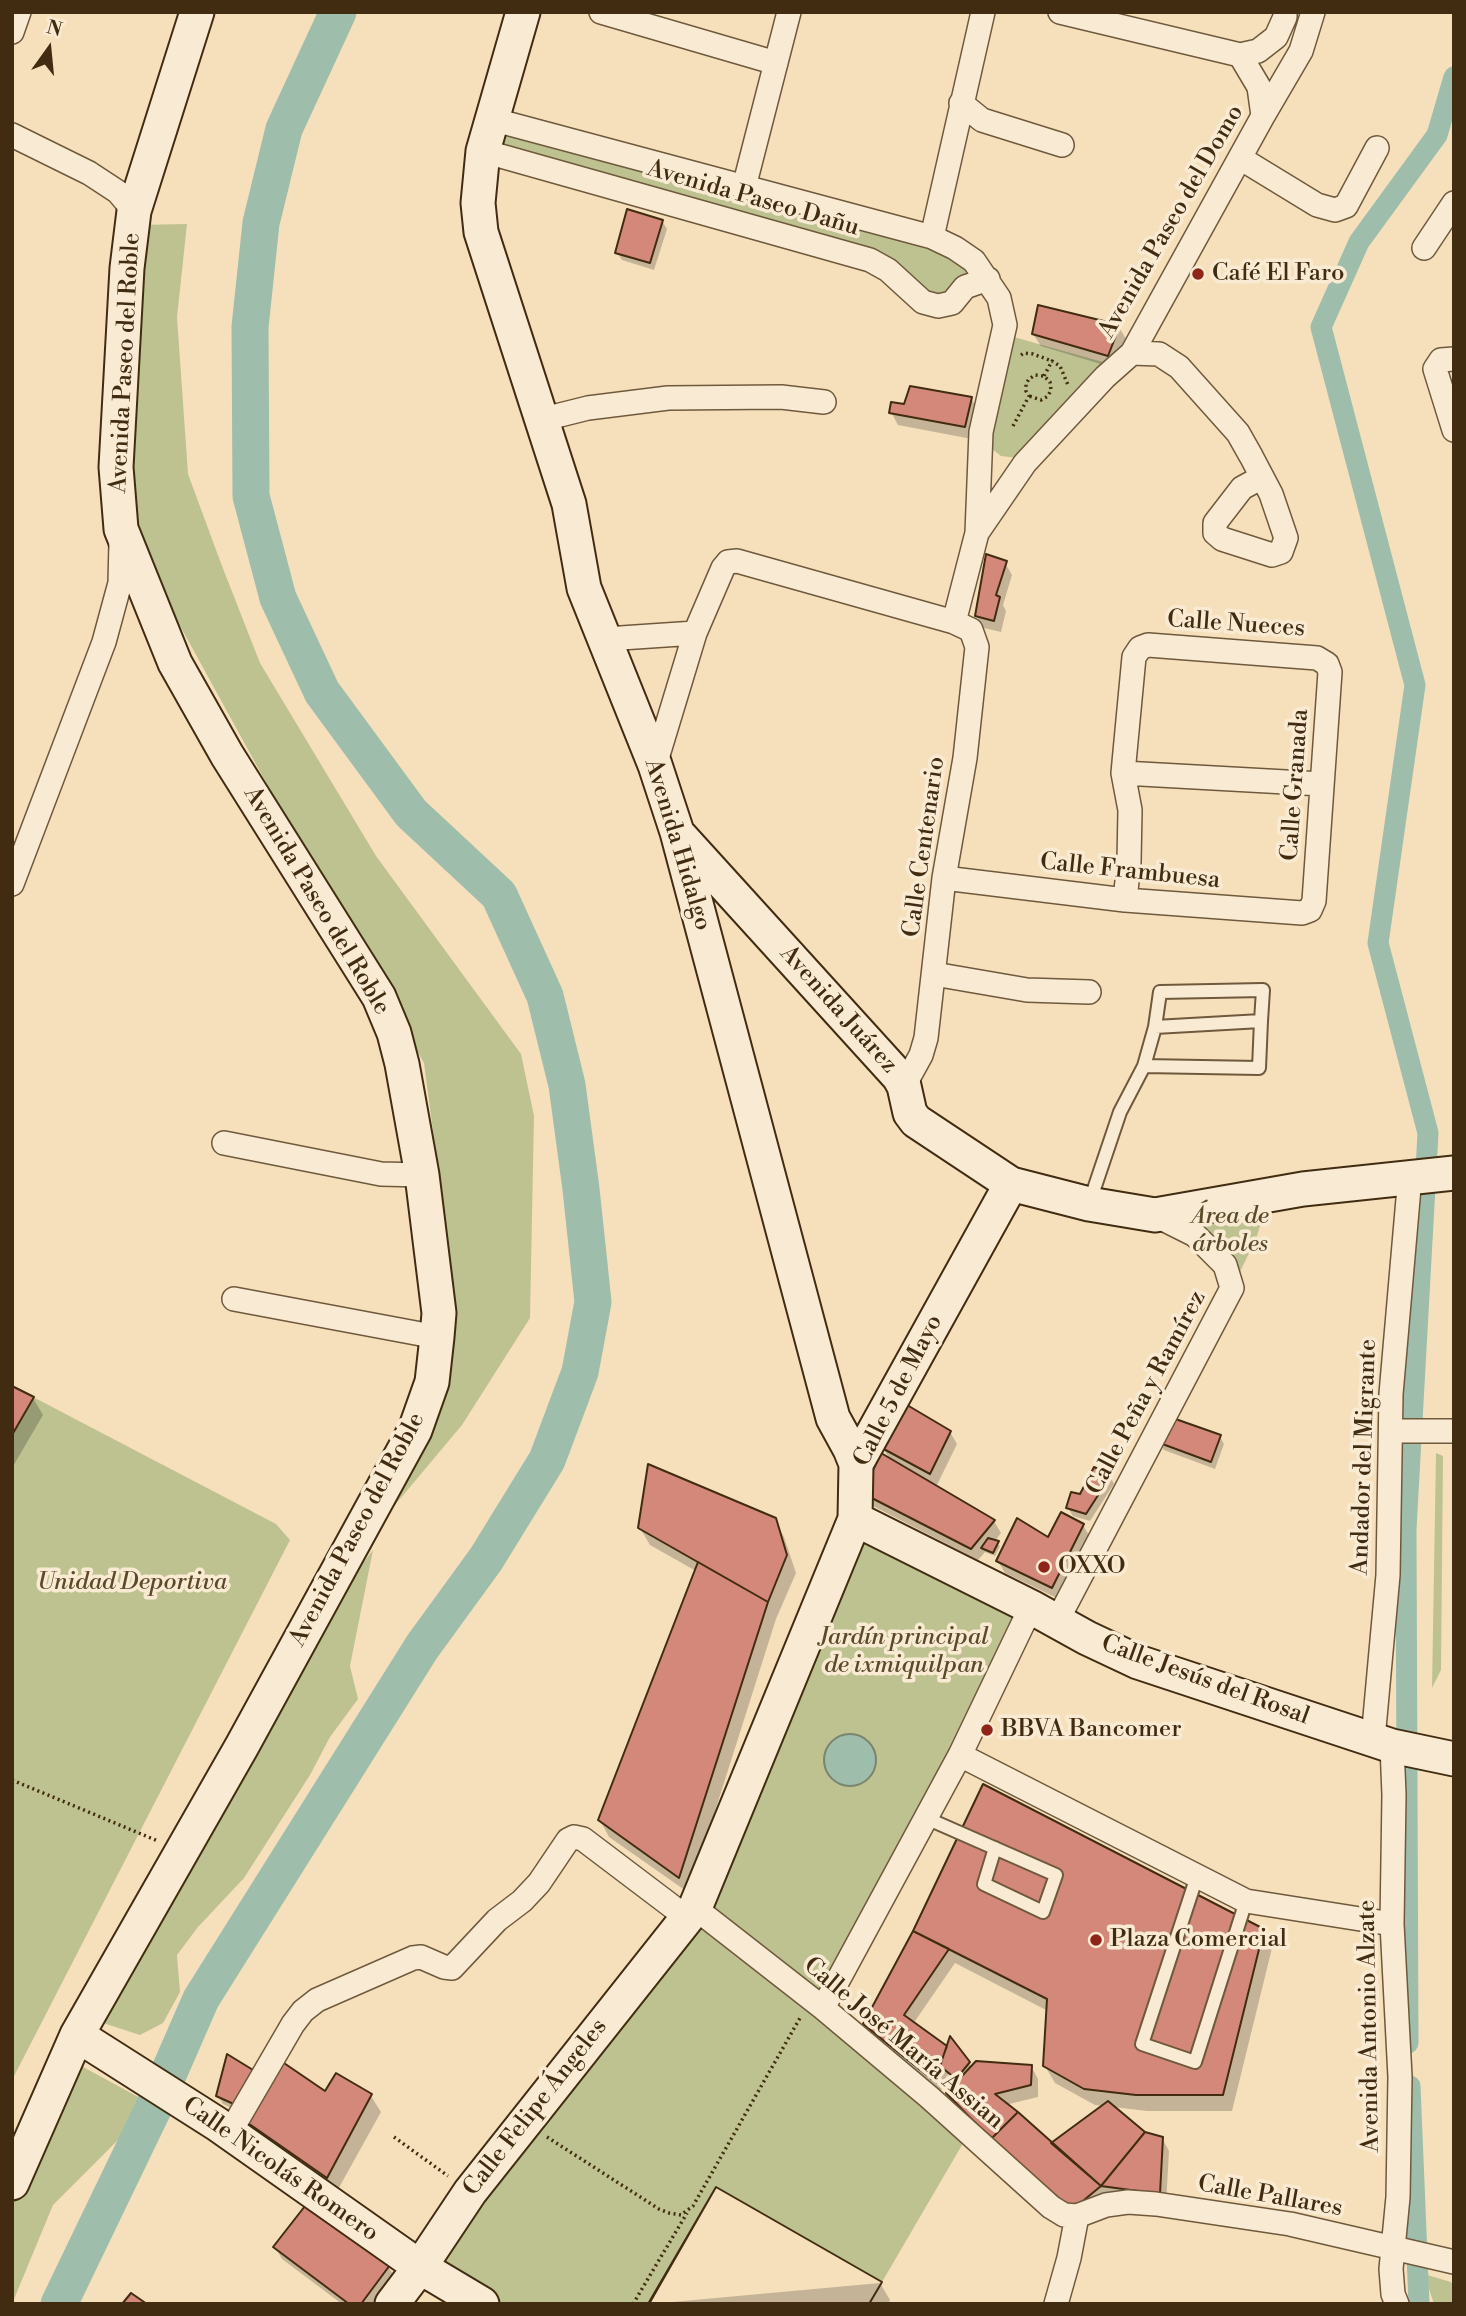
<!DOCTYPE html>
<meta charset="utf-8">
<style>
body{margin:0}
#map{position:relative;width:1466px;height:2316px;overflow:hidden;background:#f6e0bc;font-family:"Libre Bodoni",serif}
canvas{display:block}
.frame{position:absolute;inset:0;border:14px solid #422c11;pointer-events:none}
.north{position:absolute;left:14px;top:14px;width:70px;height:70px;-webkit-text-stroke:5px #f9ebd3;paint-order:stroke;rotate:15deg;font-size:19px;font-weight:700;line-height:28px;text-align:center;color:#422c11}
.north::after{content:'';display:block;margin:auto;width:24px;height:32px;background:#422c11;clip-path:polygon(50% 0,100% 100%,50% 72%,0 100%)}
</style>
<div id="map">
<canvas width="1466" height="2316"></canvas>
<div class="frame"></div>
<div class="north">N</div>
</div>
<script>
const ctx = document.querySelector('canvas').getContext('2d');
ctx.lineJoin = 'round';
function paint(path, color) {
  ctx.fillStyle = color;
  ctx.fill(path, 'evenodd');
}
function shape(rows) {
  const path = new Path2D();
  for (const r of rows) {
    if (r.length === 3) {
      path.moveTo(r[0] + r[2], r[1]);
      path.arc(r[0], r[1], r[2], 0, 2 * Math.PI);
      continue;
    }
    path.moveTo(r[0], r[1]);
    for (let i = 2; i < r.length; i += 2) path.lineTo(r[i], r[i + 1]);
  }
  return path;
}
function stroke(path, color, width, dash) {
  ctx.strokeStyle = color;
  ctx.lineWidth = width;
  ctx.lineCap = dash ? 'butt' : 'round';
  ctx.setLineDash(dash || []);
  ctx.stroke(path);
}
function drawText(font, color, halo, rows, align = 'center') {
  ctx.font = font + ' "Libre Bodoni",serif';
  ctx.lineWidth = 7;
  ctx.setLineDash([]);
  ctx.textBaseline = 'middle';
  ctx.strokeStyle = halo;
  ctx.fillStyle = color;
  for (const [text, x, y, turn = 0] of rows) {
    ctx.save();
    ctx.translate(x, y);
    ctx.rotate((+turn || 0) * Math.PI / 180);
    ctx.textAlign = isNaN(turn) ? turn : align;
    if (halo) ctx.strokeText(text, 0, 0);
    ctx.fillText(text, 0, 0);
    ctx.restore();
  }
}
paint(shape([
 [491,119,932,237,988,279,938,306,888,270,483,151],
 [187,224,177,317,188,474,222,566,260,663,376,856,521,1054,534,1116,530,1318,462,1425,384,1518,422,1432,456,1305,424,1063,324,888,128,531,137,225],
 [1003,334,1117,366,1018,458,1001,456,988,446],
 [1269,1196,1256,1239,1232,1288,1225,1265,1155,1215],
 [12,1386,276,1524,290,1540,12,2080],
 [1436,1453,1443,1456,1441,1670,1432,1688],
 [855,1519,1031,1607,823,2008,969,2133,882,2282,716,2187,648,2304,482,2304,420,2267,695,1908],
 [373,1550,350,1666,358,1699,330,1737,310,1775,244,1878,198,1927,177,1955,180,1992,163,2023,140,2035,97,2021,309,1632],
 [74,2062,153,2105,53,2205,12,2304,12,2180],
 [1424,2274,1451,2282,1454,2287,1454,2304,1434,2304]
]), '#bdc290');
const water = shape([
 [850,1760,26]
]);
paint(water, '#9ebeab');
stroke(water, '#79846d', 2);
paint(shape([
 [662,221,667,229,654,270,622,260,617,252],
 [1119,327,1126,339,1114,368,1041,346,1033,334],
 [971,398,978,410,972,439,898,425,891,412,905,406],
 [1005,563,1012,575,1003,605,1006,611,1001,632,984,628,976,615],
 [12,1387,33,1398,43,1415,12,1468],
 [950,1432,957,1444,936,1487,994,1521,1001,1533,994,1542,1000,1546,995,1556,985,1552,978,1560,871,1505,864,1493,891,1461,882,1447],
 [1220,1437,1224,1444,1215,1469,1164,1450,1159,1442],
 [1110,1476,1114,1484,1090,1521,1073,1516,1068,1508],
 [774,1520,784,1537,796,1573,776,1619,689,1893,609,1837,600,1820,696,1571,650,1545,640,1528],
 [1083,1525,1090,1537,1059,1599,1005,1573,998,1561],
 [1262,1931,1272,1948,1232,2111,1147,2111,1113,2107,1144,2133,1162,2138,1169,2151,1166,2205,1108,2198,1080,2222,956,2106,948,2094,958,2084,947,2075,941,2091,872,2036,865,2024,914,1932],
 [955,1963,1048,2011,1045,2066,1055,2083,1095,2105,1104,2106,1051,2145,1005,2105,1038,2097,1038,2079,1031,2066,972,2069,969,2063,913,2024],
 [948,2071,963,2083,961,2086,948,2075],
 [228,2056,242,2113,223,2104,218,2096],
 [337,2075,371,2096,381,2112,336,2193,256,2137,247,2121,325,2093],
 [275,2247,388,2266,395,2278,377,2304,342,2304,282,2259],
 [880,2283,890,2300,888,2304,650,2304]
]), '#0003');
stroke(shape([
 [1408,2043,1406,1529,1428,1133,1378,943,1415,685,1321,327,1359,242,1437,135,1454,77],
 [1410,2086,1419,2304]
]), '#9ebeab', 21);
stroke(shape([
 [59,2304,153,2109,201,1999,422,1647,486,1559,547,1460,580,1372,593,1302,581,1189,567,1085,545,996,499,895,411,813,322,692,278,598,251,496,250,327,261,223,284,129,338,12]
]), '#9ebeab', 37);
const building = shape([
 [627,209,663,220,650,263,615,253,627,209],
 [1038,305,1120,325,1108,356,1032,334,1038,305],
 [910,386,972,397,965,427,889,413,891,402,904,404,910,386],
 [986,554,1007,561,996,595,1000,597,994,621,975,616,986,554],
 [12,1386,34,1397,12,1435,12,1386],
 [902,1402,951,1431,930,1474,880,1447,902,1402],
 [1167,1416,1221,1435,1211,1462,1157,1442,1167,1416],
 [881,1453,995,1520,971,1549,862,1493,881,1453],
 [648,1464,776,1518,787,1555,768,1602,638,1528,648,1464],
 [1094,1467,1111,1475,1086,1514,1066,1508,1071,1492,1080,1494,1094,1467],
 [1061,1512,1084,1524,1052,1588,996,1561,1017,1518,1048,1537,1061,1512],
 [988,1538,999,1541,993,1553,981,1548,988,1538],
 [698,1562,768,1602,679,1878,598,1820,698,1562],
 [983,1784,1264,1929,1223,2095,1136,2095,1084,2089,1043,2066,1047,1999,913,1931,983,1784],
 [913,1931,949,1949,904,2015,947,2046,934,2081,863,2024,913,1931],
 [950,2036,970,2062,956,2079,940,2066,950,2036],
 [227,2054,258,2073,238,2106,216,2096,227,2054],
 [281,2061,325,2091,336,2073,372,2094,327,2178,245,2121,281,2061],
 [976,2061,1032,2065,1031,2085,995,2094,1018,2112,991,2139,946,2093,976,2061],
 [1108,2101,1145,2132,1101,2186,1051,2143,1108,2101],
 [1018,2112,1101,2186,1072,2210,991,2139,1018,2112],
 [1145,2132,1163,2137,1160,2194,1101,2186,1145,2132],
 [716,2187,882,2282,869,2304,649,2304,716,2187],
 [716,2187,882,2282,869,2304,648,2304,716,2187],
 [305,2206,390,2265,361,2304,349,2304,273,2247,305,2206],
 [131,2293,147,2304,122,2304,131,2293]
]);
paint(building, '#d4887a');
stroke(building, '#422c11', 2);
const lane = shape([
 [1155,1027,1160,992,1263,990,1261,1021],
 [1089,1204,1120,1112,1144,1066,1155,1027,1261,1021,1259,1068,1144,1066],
 [926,1818,1056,1875,1043,1912,984,1884,995,1848],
 [1197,1876,1142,2044,1195,2062,1246,1901]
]);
const street = shape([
 [601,12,776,63],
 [1060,12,1240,55,1258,51,1276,37,1285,17,1285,12],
 [12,32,19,12],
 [1240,55,1259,87,1263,116],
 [961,103,982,120,1062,145],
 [491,119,932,237,955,248,974,261,999,298,1005,325,981,432,977,533],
 [12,135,89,173,118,192,134,211],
 [483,151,870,260,888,270,923,302,938,306,952,303,965,287,988,279],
 [1240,158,1317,205,1335,210,1346,206,1377,148],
 [744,187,789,12],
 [932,237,983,12],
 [1424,248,1454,203],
 [1132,353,1159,354,1179,367,1238,433,1251,456,1271,494,1286,538,1281,552,1272,555,1222,539,1215,533,1215,523,1242,488,1253,482,1263,479],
 [1454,359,1441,360,1435,369,1454,430],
 [540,420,588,408,668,398,781,397,824,402],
 [954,622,977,533,1025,463,1105,377,1132,353,1263,116,1301,51,1313,12],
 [606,639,695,633],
 [655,765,695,633,723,568,728,562,737,561,954,622,971,630,977,647,965,758,944,878,926,1038,921,1055,904,1086],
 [1123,773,1322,784],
 [944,878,1125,900,1302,913,1310,910,1314,901,1330,672,1327,664,1317,658,1148,645,1140,648,1134,657,1123,773,1130,810,1129,862,1125,900],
 [12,884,104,642,120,583,121,542],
 [934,974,1027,990,1089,992],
 [224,1143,381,1174,422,1175],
 [234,1299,437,1337],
 [1391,1431,1454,1431],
 [1057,1621,1232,1288,1225,1265,1195,1235,1155,1215],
 [1373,1739,1388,1575,1391,1394,1410,1176],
 [1392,1746,1394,1795,1392,1924,1400,2077,1398,2197,1391,2269,1393,2294,1397,2304],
 [960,1755,1246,1901,1392,1924],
 [695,1908,823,2008,929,2097,1051,2207,1064,2215,1077,2216,1106,2205,1128,2202,1156,2204,1290,2224,1454,2262],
 [823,2008,960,1755,1031,1607],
 [229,2134,293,2024,303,2011,317,2000,413,1958,421,1957,444,1967,452,1968,497,1920,522,1901,539,1883,568,1840,574,1837,583,1839,686,1917],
 [1056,2304,1069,2258,1077,2216]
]);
const secondary = shape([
 [523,12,483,151,478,203,481,232,569,504,584,588,655,765,677,832,833,1418,850,1449,856,1464],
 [681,837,899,1077,904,1086,910,1113,916,1121,1011,1184,1089,1204,1155,1215,1303,1189,1454,1173],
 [855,1519,1031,1607,1087,1638,1138,1662,1392,1746,1454,1759],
 [77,2035,217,2124,420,2267,482,2304],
 [12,2183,77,2035,242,1746,415,1430,432,1382,437,1337,439,1313,422,1175,402,1064,394,1033,379,997,227,755,175,663,121,529,116,467,127,268,134,211,197,12],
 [392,2304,420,2267,470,2192,695,1908,855,1519,856,1464,1011,1184]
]);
stroke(lane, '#6f593c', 16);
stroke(street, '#6f593c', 26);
stroke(secondary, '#422c11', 37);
stroke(shape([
 [1021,355,1024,353,1033,354,1052,361],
 [1044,376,1052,361,1060,366,1068,385],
 [1013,426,1029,396,1026,391,1026,384,1029,379,1035,375,1044,376,1050,382,1051,390,1048,396,1041,400,1029,396],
 [12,1780,158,1841],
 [394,2137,448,2176],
 [547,2137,659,2209,669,2213,681,2215,693,2206,800,2018],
 [633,2304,687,2213]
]), '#422c11', 3.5, [2, 3.5]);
stroke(lane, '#f9ebd3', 12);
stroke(street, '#f9ebd3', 23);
stroke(secondary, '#f9ebd3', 33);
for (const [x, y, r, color] of [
 [1198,274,7,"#8f2418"],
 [1044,1567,7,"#8f2418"],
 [987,1730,7,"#8f2418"],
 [1096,1940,7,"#8f2418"]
]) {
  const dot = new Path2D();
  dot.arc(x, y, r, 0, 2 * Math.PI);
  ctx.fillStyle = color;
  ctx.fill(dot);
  stroke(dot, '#f9ebd3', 2.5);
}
drawText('24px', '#422c11', '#f9ebd3', [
 ["Avenida Paseo Dañu",753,199,16],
 ["Avenida Paseo del Domo",1172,222,-60],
 ["Avenida Paseo del Roble",126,363,-87],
 ["Calle Nueces",1236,625,4],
 ["Calle Granada",1296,785,-86],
 ["Avenida Hidalgo",677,845,73],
 ["Calle Centenario",925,847,-82],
 ["Calle Frambuesa",1130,872,6],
 ["Avenida Paseo del Roble",316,901,59],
 ["Avenida Juárez",838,1010,48],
 ["Calle 5 de Mayo",899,1391,-63],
 ["Calle Peña y Ramírez",1147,1393,-62],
 ["Andador del Migrante",1365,1457,-88],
 ["Avenida Paseo del Roble",358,1530,-62],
 ["Calle Jesús del Rosal",1205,1681,20],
 ["Avenida Antonio Alzate",1370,2026,-91],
 ["Calle José María Assian",903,2044,40],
 ["Calle Felipe Ángeles",536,2108,-52],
 ["Calle Nicolás Romero",280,2170,35],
 ["Calle Pallares",1270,2197,10]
]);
drawText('24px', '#422c11', '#f9ebd3', [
 ["Café El Faro",1212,274],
 ["OXXO",1058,1567],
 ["BBVA Bancomer",1001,1730],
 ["Plaza Comercial",1110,1940]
], 'left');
drawText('italic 24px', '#5b4a2a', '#f9ebd3', [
 ["Área de",1230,1217],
 ["árboles",1230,1245],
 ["Unidad Deportiva",132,1583],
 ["Jardín principal",904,1638],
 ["de ixmiquilpan",904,1666]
]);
</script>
